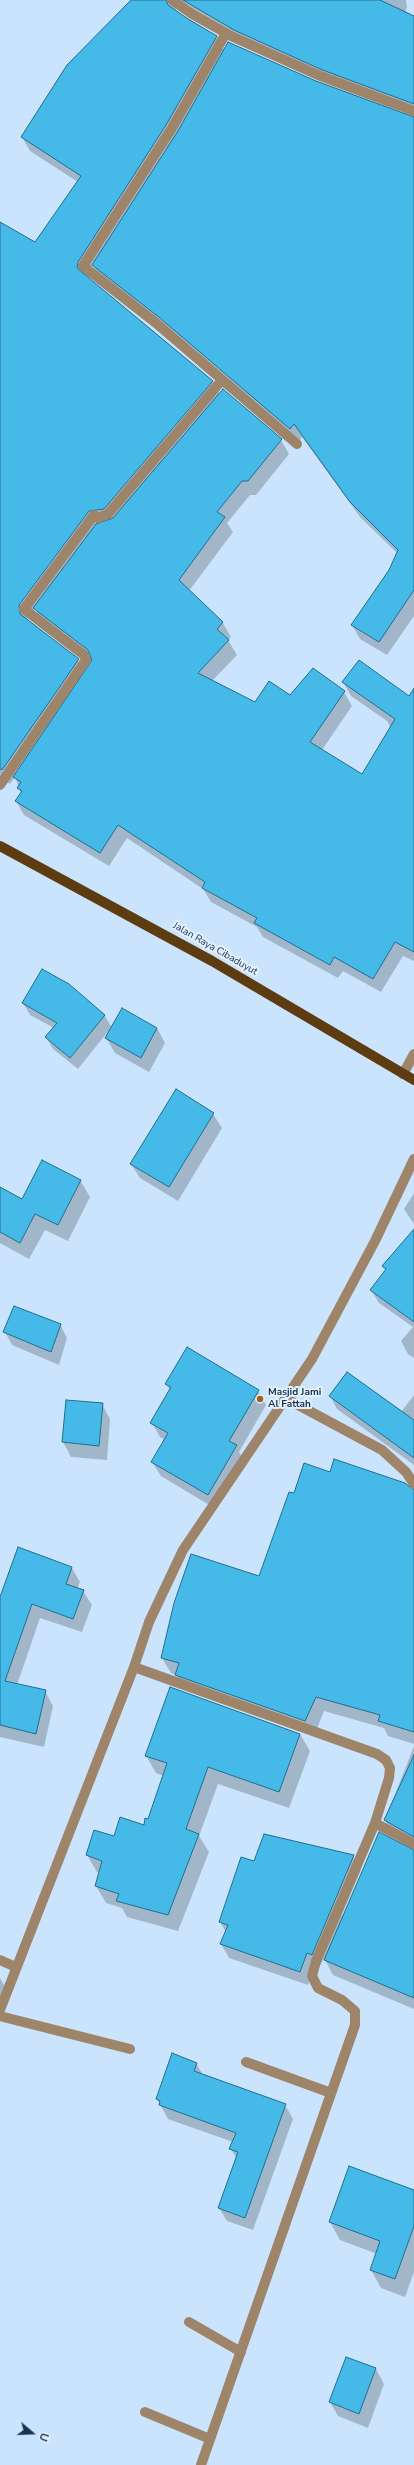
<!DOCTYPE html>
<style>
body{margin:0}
#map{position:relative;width:414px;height:2465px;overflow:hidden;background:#cbe4fd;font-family:"Nunito Sans",sans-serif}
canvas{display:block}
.north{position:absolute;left:12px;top:2413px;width:40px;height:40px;-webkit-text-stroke:3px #e3f0fd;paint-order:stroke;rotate:109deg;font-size:11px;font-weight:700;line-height:16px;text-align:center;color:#19334c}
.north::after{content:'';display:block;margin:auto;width:14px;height:18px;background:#19334c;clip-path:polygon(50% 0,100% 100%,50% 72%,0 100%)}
</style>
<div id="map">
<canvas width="414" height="2465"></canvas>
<div class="north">U</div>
</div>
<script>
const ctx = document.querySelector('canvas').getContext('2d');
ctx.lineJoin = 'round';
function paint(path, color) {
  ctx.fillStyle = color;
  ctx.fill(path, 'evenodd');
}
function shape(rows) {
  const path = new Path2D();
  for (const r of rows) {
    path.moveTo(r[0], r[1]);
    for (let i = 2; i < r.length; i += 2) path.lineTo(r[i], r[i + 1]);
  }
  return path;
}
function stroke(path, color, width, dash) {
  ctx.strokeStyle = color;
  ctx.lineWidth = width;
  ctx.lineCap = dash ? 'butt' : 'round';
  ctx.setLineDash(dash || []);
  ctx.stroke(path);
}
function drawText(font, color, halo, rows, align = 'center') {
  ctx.font = font + ' "Nunito Sans",sans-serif';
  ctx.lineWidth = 4;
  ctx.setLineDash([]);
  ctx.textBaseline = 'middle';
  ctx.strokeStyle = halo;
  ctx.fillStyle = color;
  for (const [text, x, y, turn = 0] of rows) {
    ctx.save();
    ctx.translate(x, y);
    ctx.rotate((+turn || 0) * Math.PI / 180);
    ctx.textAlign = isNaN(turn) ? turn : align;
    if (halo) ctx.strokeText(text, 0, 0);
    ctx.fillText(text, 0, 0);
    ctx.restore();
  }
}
paint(shape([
 [133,0,406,0,407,7,405,13,414,17,414,114,329,83,181,7,175,10,216,36,225,51,414,118,414,616,387,655,360,639,352,625,390,570,398,554,360,517,302,437,298,443,101,279,93,265,86,278,151,329,212,381,220,394,281,440,289,454,256,495,250,495,227,523,233,532,189,591,223,623,231,637,228,640,237,655,212,681,256,703,290,696,344,692,352,706,322,750,362,775,391,728,387,721,351,696,343,682,411,699,414,694,414,961,403,956,381,992,343,971,338,978,263,937,257,927,211,902,203,889,127,838,109,866,24,815,16,801,21,794,15,777,10,784,0,777,0,225,35,243,78,182,30,151,22,137],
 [35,608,42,622,93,661,85,673,78,660,26,620],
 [68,985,105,1016,112,1028,157,1028,165,1043,149,1072,115,1053,106,1038,110,1029,78,1069,53,1049,46,1037,54,1028,30,1015,23,1003],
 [213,1114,222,1128,178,1201,140,1178,131,1164],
 [80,1180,90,1197,68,1241,45,1230,29,1259,0,1243,0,1188,23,1200],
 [414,1193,414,1224,404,1209],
 [414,1230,414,1358,408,1354,401,1341,413,1327,379,1303,371,1290,386,1271,383,1266],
 [60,1324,67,1338,59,1365,12,1345,5,1332],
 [166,1384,258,1391,266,1405,239,1452,244,1460,216,1509,161,1476,152,1462,165,1440,160,1437,152,1423,170,1391],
 [414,1395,414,1465,337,1409,330,1396,401,1412],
 [67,1401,102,1404,110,1419,107,1460,71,1457,63,1442],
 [331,1473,414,1490,414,1744,388,1736,384,1728,324,1711,314,1736,185,1690,176,1675,171,1673,162,1658,260,1577,294,1494],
 [72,1568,80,1582,77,1589,83,1591,92,1605,82,1632,40,1618,17,1685,45,1691,53,1706,44,1747,0,1737,0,1600],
 [300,1734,310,1751,289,1808,218,1784,199,1836,209,1852,178,1931,127,1917,122,1908,106,1903,96,1886,100,1873,97,1872,87,1855,115,1838,144,1826,149,1820,164,1776,156,1773,146,1756],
 [414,1746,414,1847,394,1836,385,1820],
 [414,1851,414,2009,333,1975,324,1958,319,1968,315,1966,308,1985,229,1958,221,1944,226,1932,220,1922,254,1862,353,1856,361,1870,342,1915,344,1916],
 [0,1978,8,1992,0,2010],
 [196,2063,203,2075,285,2105,293,2119,253,2230,227,2221,219,2208,237,2159,231,2149,233,2142,168,2119,157,2099],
 [414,2191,414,2272,405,2297,381,2288,371,2270,377,2254,340,2240,330,2222],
 [346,2358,376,2369,384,2384,368,2428,338,2416,330,2402]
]), '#0003');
const building = shape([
 [131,0,166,0,168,5,188,19,217,36,166,125,78,262,77,268,213,381,104,509,89,511,19,605,20,614,79,659,2,770,0,769,0,222,35,242,81,176,21,137,67,65,131,0],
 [183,0,380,0,414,16,414,104,320,69,234,30,183,0],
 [228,42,316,81,414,117,414,590,379,642,351,625,389,570,398,550,350,502,294,424,290,429,160,318,92,265,178,131,228,42],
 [223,389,282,439,248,481,242,481,217,512,225,517,179,580,223,622,217,629,229,640,198,673,255,702,269,681,290,695,313,668,345,691,310,742,362,774,395,719,342,682,359,660,409,696,414,688,414,952,395,942,373,979,334,957,330,965,254,923,257,918,202,888,205,882,118,825,100,853,15,801,22,791,17,788,21,782,13,777,92,660,88,650,33,608,96,524,113,518,223,389],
 [42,969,69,984,105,1015,70,1058,45,1037,57,1023,22,1003,42,969],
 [122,1008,157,1028,141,1058,105,1038,122,1008],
 [176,1089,214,1113,169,1187,130,1164,176,1089],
 [42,1160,81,1180,58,1225,35,1214,20,1243,0,1232,0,1187,22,1199,42,1160],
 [414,1229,414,1322,370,1290,386,1269,382,1266,414,1229],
 [14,1306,61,1324,51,1352,3,1332,14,1306],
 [187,1347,259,1390,229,1441,237,1445,208,1495,151,1462,168,1433,150,1423,171,1387,165,1384,187,1347],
 [347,1372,414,1420,414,1458,329,1396,347,1372],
 [66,1400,103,1403,99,1446,62,1442,66,1400],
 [334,1459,405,1483,414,1490,414,1732,378,1721,380,1715,316,1697,305,1721,175,1675,179,1663,161,1658,174,1603,191,1554,259,1576,289,1492,294,1493,304,1463,330,1472,334,1459],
 [18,1547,72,1567,66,1584,84,1590,73,1619,32,1604,5,1681,46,1690,36,1734,0,1725,0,1597,18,1547],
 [170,1687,300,1734,279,1792,208,1767,186,1829,199,1834,168,1915,116,1901,119,1894,95,1886,102,1861,86,1855,94,1830,114,1836,120,1817,144,1825,145,1818,148,1819,167,1763,145,1756,170,1687],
 [414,1755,414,1837,384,1820,414,1755],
 [379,1832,414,1850,414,1998,324,1960,379,1832],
 [264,1834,354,1855,312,1955,307,1953,300,1972,220,1944,228,1925,219,1922,241,1857,254,1861,264,1834],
 [172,2053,197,2063,194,2071,286,2104,245,2218,218,2208,238,2152,229,2149,236,2133,159,2105,160,2101,156,2099,172,2053],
 [349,2166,414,2190,414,2226,395,2279,370,2270,380,2241,329,2222,349,2166],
 [346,2357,376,2368,359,2414,329,2402,346,2357]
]);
paint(building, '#45bae8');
stroke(building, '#206e8c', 1);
stroke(shape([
 [172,0,192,14,231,36,318,75,414,111],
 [226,33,172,128,83,266,156,323,297,444],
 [0,785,86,660,84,655,24,609,94,515,98,518,108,514,222,380],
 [403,1074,414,1054],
 [287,1399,382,1450,406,1472,414,1484],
 [375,1823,414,1844],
 [0,1960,16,1967],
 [0,2010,134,1667],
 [0,2016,130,2049],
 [246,2062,331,2093],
 [189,2322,241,2352],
 [145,2412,210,2439],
 [201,2465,355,2025,355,2011,342,2000,318,1988,312,1976,316,1961,375,1823,389,1778,390,1768,386,1760,377,1754,134,1667,149,1622,183,1550,312,1359,375,1241,414,1159]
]), '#9e856a', 10);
stroke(shape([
 [0,846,212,961,414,1080]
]), '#5e3c11', 10);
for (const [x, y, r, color] of [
 [260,1399,4,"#9a641d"]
]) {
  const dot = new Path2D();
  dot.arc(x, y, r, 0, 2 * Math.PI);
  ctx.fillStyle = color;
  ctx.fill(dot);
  stroke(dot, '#e3f0fd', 1.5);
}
drawText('10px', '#19334c', '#e3f0fd', [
 ["Jalan Raya Cibaduyut",215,949,30]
]);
drawText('bold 10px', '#19334c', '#e3f0fd', [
 ["Masjid Jami",268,1393],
 ["Al Fattah",268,1405]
], 'left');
</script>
